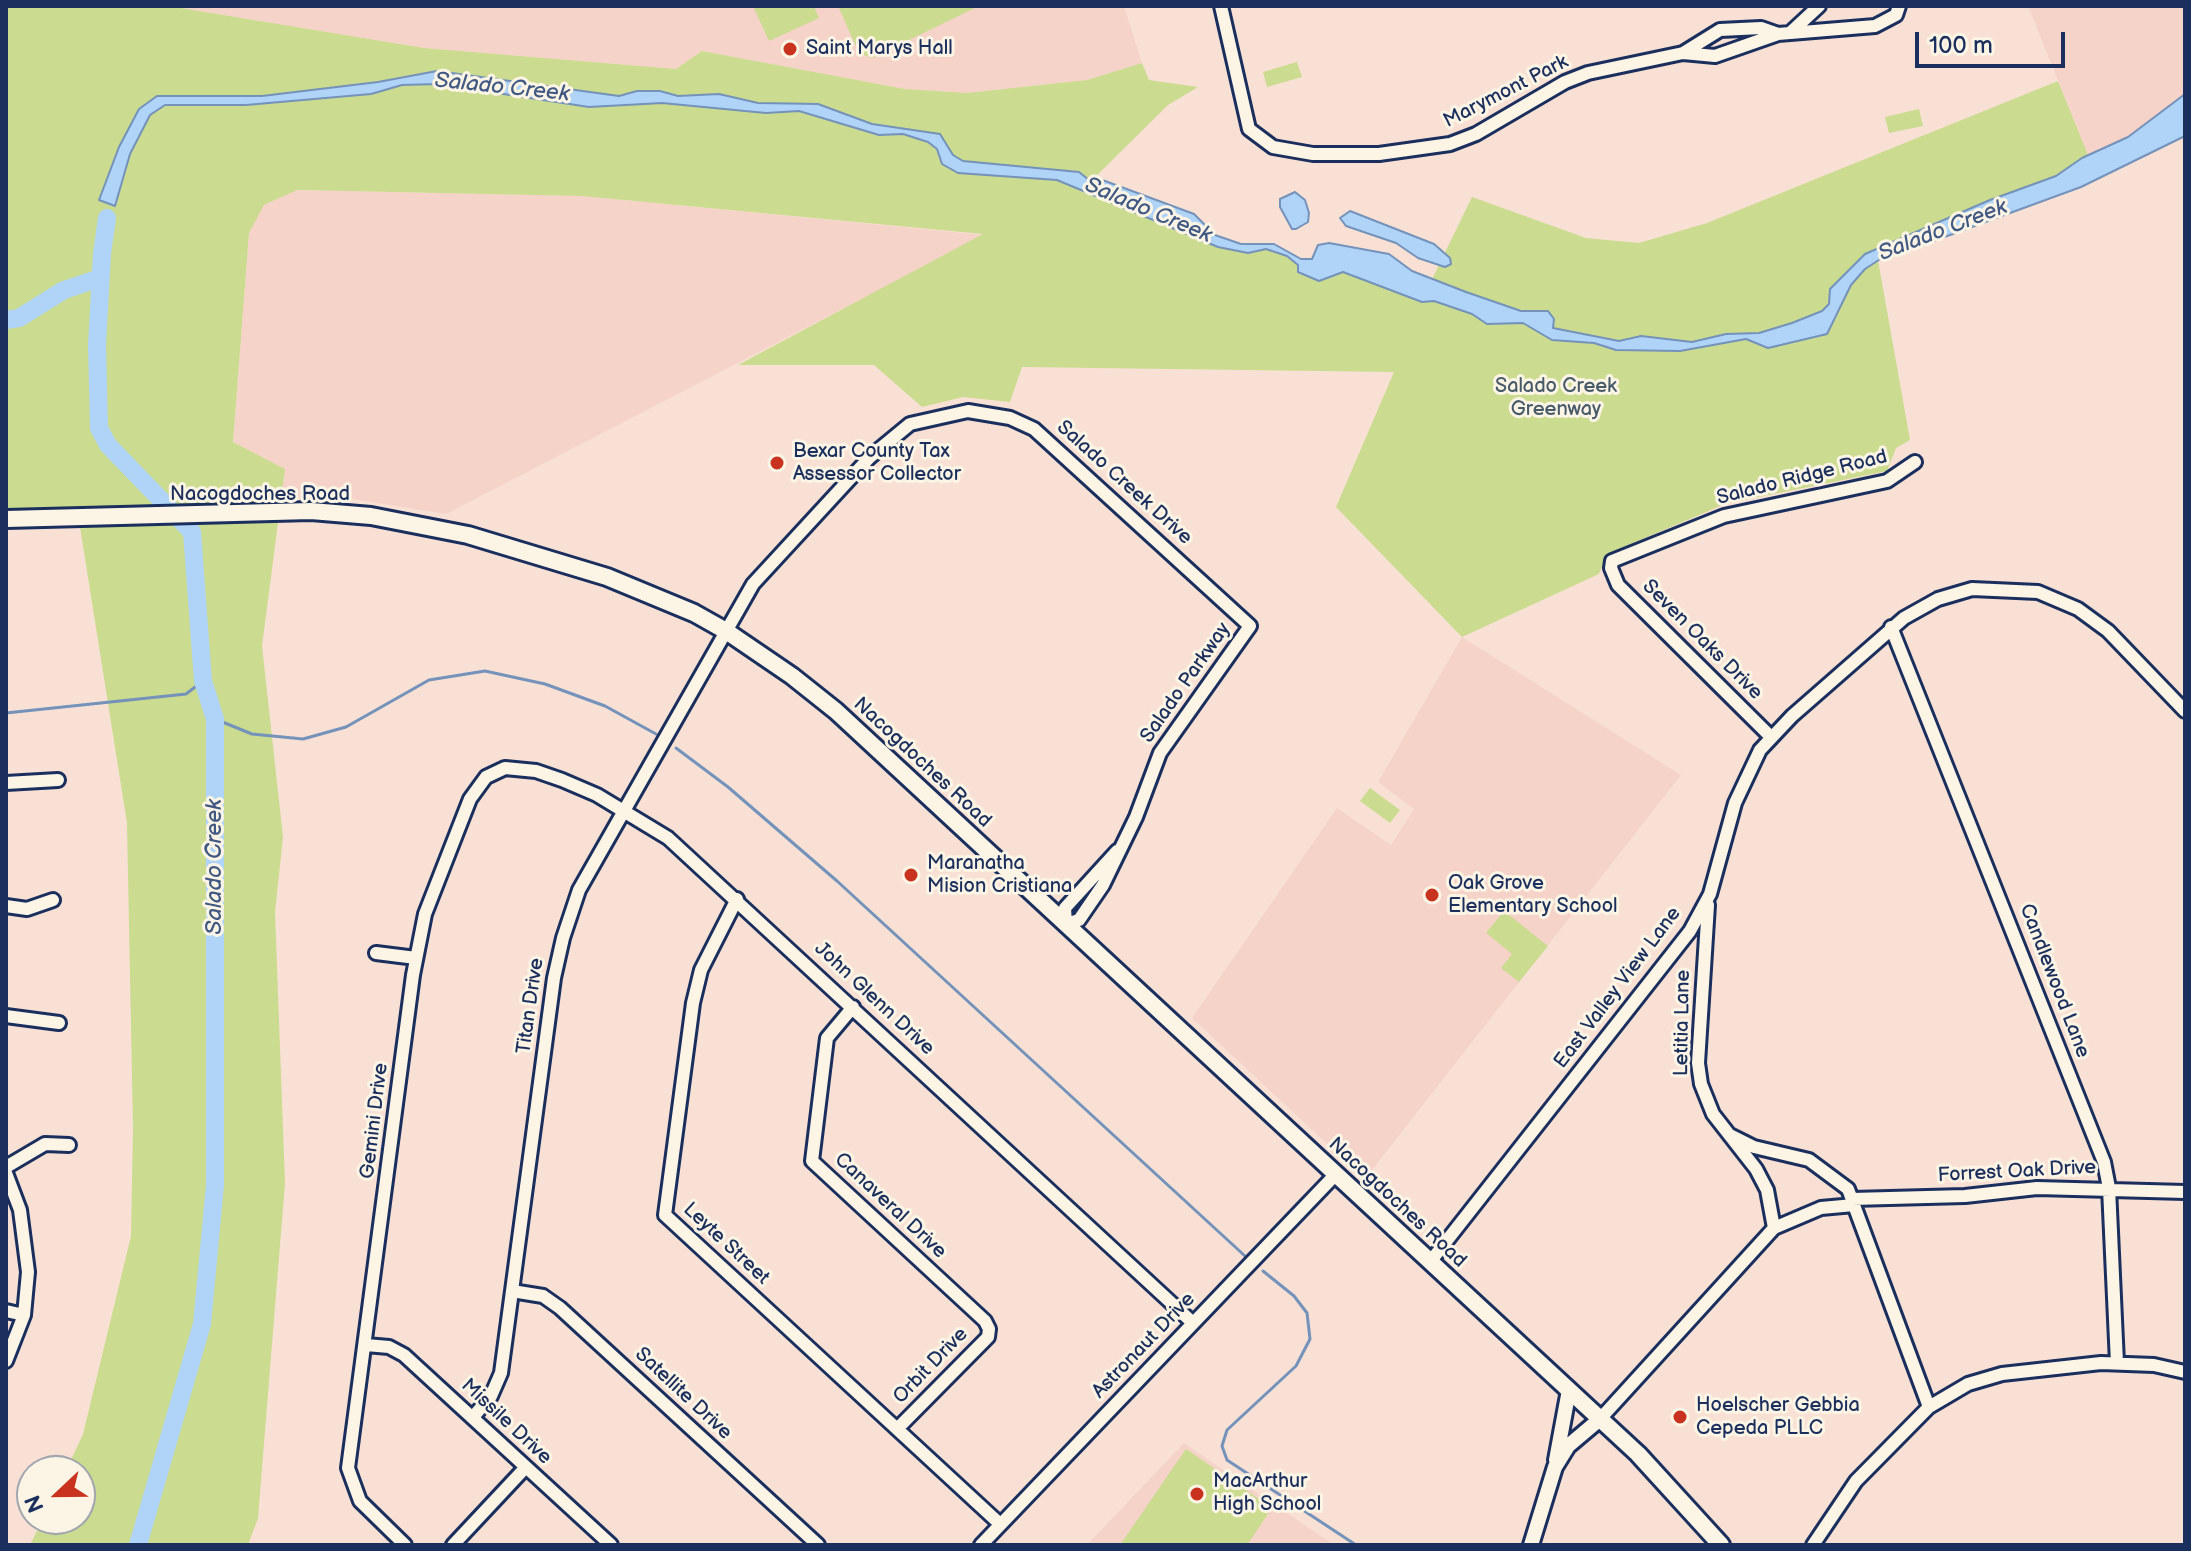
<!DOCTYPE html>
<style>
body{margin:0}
#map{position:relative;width:2191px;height:1551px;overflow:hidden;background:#f8e1d4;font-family:"Balsamiq Sans",sans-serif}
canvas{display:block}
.frame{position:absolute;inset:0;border:8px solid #1b2f5e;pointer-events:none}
.north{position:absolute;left:16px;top:1455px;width:80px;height:80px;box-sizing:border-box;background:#fcf5e5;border:2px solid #a2a6af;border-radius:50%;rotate:248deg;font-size:22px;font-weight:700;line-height:32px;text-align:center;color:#1b2f5e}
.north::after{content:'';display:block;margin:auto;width:28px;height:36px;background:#c8321e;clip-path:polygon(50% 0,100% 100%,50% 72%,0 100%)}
.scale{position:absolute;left:1915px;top:32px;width:150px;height:36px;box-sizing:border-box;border:4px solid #1b2f5e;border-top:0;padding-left:10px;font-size:24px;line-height:28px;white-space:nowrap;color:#1b2f5e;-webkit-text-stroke:6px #fcf5e5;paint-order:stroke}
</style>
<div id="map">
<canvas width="2191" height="1551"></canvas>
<div class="frame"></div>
<div class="north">N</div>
<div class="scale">100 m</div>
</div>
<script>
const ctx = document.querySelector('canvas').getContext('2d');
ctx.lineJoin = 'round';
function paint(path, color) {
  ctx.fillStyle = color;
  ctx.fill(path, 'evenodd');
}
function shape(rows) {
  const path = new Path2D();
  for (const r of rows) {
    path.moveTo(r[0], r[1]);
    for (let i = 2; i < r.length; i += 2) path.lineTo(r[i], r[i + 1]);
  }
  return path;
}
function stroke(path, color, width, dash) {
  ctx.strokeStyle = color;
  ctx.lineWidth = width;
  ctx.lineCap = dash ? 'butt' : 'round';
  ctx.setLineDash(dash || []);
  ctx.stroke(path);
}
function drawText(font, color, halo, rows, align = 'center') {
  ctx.font = font + ' "Balsamiq Sans",sans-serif';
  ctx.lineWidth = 6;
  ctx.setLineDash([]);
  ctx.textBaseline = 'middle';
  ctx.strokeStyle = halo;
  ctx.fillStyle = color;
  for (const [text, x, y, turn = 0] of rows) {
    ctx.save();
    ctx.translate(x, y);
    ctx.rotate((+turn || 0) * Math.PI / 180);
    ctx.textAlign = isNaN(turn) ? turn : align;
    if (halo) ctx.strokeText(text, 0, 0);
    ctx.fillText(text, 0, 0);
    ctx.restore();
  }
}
paint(shape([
 [169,6,1124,6,1142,63,1087,80,967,93,905,89,702,51,676,69,424,48],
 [2028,6,2185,6,2185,94,2128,137,2088,155],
 [296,190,582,196,985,235,446,514,346,498,281,499,285,469,233,442,249,233,264,205],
 [1462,637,1681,775,1365,1179,1192,1018,1337,808,1391,845,1414,809,1378,782],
 [1184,1443,1334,1545,1087,1545]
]), '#f5d3c9');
paint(shape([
 [6,6,169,6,424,48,676,69,702,51,905,89,967,93,1087,80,1142,63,1149,80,1198,87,1168,105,1081,191,1198,239,1248,253,1266,249,1287,256,1325,279,1343,272,1421,302,1472,197,1586,238,1639,243,1707,223,2058,81,2088,155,2056,176,1876,249,1910,440,1896,448,1887,471,1725,504,1607,554,1599,574,1462,637,1336,507,1394,372,1022,367,1010,402,963,397,922,407,874,365,738,365,983,234,582,196,297,190,264,205,249,233,233,442,285,469,262,646,283,837,275,912,285,1183,258,1518,248,1545,30,1545,43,1519,80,1519,80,1471,66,1471,83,1434,131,1236,133,1129,127,823,77,508,6,509],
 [753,6,814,6,819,18,769,41],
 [838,6,979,6,872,58,859,53],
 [1297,62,1302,77,1267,87,1263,72],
 [1919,109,1923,126,1889,133,1885,117],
 [1370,788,1400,810,1390,823,1360,801],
 [1504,911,1548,946,1519,982,1501,968,1512,954,1486,933],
 [1186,1449,1272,1508,1247,1545,1120,1545]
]), '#cbdb8f');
const water = shape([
 [437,71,619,96,637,91,660,91,678,96,719,94,758,103,818,104,872,124,940,134,953,155,963,161,1079,172,1089,180,1097,178,1194,214,1215,235,1241,244,1274,244,1301,259,1312,259,1318,245,1329,243,1389,254,1412,271,1466,292,1521,311,1548,311,1554,319,1553,328,1619,341,1641,336,1692,342,1726,334,1759,333,1792,323,1822,311,1829,304,1830,289,1865,254,1990,200,2056,176,2082,158,2128,137,2185,94,2185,136,2081,187,1909,250,1885,256,1865,269,1851,285,1827,334,1768,348,1746,339,1680,351,1616,350,1594,343,1552,340,1523,323,1487,324,1472,314,1434,301,1422,302,1343,272,1319,281,1298,272,1298,265,1287,256,1266,249,1248,253,1218,247,1057,180,958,173,942,164,937,149,928,142,903,134,879,135,799,111,766,113,662,103,589,107,438,84,402,85,371,94,246,105,165,105,150,115,130,154,115,206,99,200,119,147,139,109,157,96,262,96,378,82,437,71],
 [1295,192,1305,200,1309,213,1308,222,1296,229,1292,229,1280,207,1280,199,1295,192],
 [1350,211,1434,244,1450,258,1451,264,1445,267,1418,258,1396,243,1346,226,1340,218,1350,211]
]);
paint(water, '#afd4f8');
stroke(water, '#7492ba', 2);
stroke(shape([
 [6,713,186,694,203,681],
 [215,719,252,734,303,739,346,727,429,680,485,671,545,684,605,706,656,734],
 [676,748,728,787,837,881,1245,1256],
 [1263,1271,1294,1296,1307,1313,1310,1339,1296,1366,1227,1430,1222,1446,1227,1460,1356,1545]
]), '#7492ba', 3);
stroke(shape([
 [107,218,102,254,97,345,99,428,108,445,192,532,203,681,215,719,215,1185,202,1324,138,1545],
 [6,320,19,318,64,290,100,278]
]), '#afd4f8', 18);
const minor = shape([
 [1221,6,1249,129,1273,147,1313,154,1379,154,1450,144,1476,134,1565,82,1588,73,1683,53,1720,30,1761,28,1778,34,1715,56,1683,53],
 [1791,32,1819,6],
 [1778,34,1875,26,1896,15,1899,6],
 [1891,627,2104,1162,2109,1188,2117,1363],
 [1771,737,1618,585,1611,568,1612,561,1724,516,1887,481,1915,462],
 [6,783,58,780],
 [737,899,701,970,693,1003,665,1215,1000,1524],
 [1708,905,1698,1063,1701,1084,1713,1114,1756,1169,1767,1190,1774,1228],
 [6,906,27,909,53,900],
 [376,953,416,958],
 [853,1007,827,1038,812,1161,985,1321,989,1329,988,1337,897,1429],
 [6,1016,59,1023],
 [1730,1135,1754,1147,1809,1160,1848,1189,1929,1407],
 [6,1167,45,1144,69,1145],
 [6,1173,20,1210,28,1272,24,1315,6,1361],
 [1852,1199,1965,1196,2037,1188,2185,1192],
 [1430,1262,1690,931,1710,894,1735,803,1760,750,1792,716,1904,618,1938,599,1972,589,2038,592,2078,609,2108,631,2185,711],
 [512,1291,543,1296,560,1308,818,1545],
 [6,1311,24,1315],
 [366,1345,389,1347,404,1355,611,1545],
 [473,1417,491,1396,501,1373,554,978,563,938,579,890,753,584,870,457,910,424,968,411,1010,418,1034,429,1250,626,1160,753,1136,817,1103,885,1079,920,1066,924,1065,908,1117,851],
 [1600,1419,1774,1228,1821,1208,1854,1205],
 [405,1545,360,1501,348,1468,413,975,425,914,470,799,486,777,505,768,536,771,562,780,597,795,668,838,1193,1323],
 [453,1545,526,1467],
 [981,1545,1336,1174],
 [1813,1545,1856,1481,1929,1407,1968,1384,2002,1374,2101,1363,2154,1365,2185,1372]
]);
const tertiary = shape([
 [1556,1460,1569,1390],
 [1531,1545,1555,1467,1568,1446,1600,1419]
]);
const secondary = shape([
 [6,519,311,511,371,516,468,535,607,577,694,613,726,631,792,676,836,711,1638,1454,1721,1545]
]);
stroke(minor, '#1b2f5e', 18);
stroke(tertiary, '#1b2f5e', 20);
stroke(secondary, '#1b2f5e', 22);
stroke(minor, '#fcf5e5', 12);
stroke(tertiary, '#fcf5e5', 14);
stroke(secondary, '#fcf5e5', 16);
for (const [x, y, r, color] of [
 [790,49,8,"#c8321e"],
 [777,463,8,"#c8321e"],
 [911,875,8,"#c8321e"],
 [1432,895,8,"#c8321e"],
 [1680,1417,8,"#c8321e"],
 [1197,1494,8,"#c8321e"]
]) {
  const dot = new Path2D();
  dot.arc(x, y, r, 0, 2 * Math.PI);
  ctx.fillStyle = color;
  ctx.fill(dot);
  stroke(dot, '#fcf5e5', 3);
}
drawText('20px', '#1b2f5e', '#fcf5e5', [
 ["Saint Marys Hall",806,49],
 ["Bexar County Tax",793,452],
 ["Assessor Collector",793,475],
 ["Maranatha",927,864],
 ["Mision Cristiana",927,887],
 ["Oak Grove",1448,884],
 ["Elementary School",1448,907],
 ["Hoelscher Gebbia",1696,1406],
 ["Cepeda PLLC",1696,1429],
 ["MacArthur",1213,1482],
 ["High School",1213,1505]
], 'left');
drawText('20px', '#1b2f5e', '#fcf5e5', [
 ["Marymont Park",1506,92,-27],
 ["Salado Ridge Road",1802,478,-14],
 ["Salado Creek Drive",1124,483,42],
 ["Nacogdoches Road",260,495],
 ["Seven Oaks Drive",1702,640,45],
 ["Salado Parkway",1186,683,-55],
 ["Nacogdoches Road",922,763,43],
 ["Candlewood Lane",2054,981,69],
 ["East Valley View Lane",1618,988,-53],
 ["John Glenn Drive",874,999,43],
 ["Titan Drive",531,1006,-82],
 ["Letitia Lane",1683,1023,-89],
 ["Gemini Drive",375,1121,-83],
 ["Forrest Oak Drive",2017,1172,-3],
 ["Nacogdoches Road",1397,1203,43],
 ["Canaveral Drive",890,1206,43],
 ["Leyte Street",726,1244,43],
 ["Astronaut Drive",1144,1346,-46],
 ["Orbit Drive",931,1366,-46],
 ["Satellite Drive",683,1394,43],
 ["Missile Drive",506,1422,43]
]);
drawText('20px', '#475a6a', '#fcf5e5', [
 ["Salado Creek",1556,387],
 ["Greenway",1556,410]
]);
drawText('italic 22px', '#405884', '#fcf5e5', [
 ["Salado Creek",502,88,6],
 ["Salado Creek",1148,211,23],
 ["Salado Creek",1943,231,-21],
 ["Salado Creek",215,867,-90]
]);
</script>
